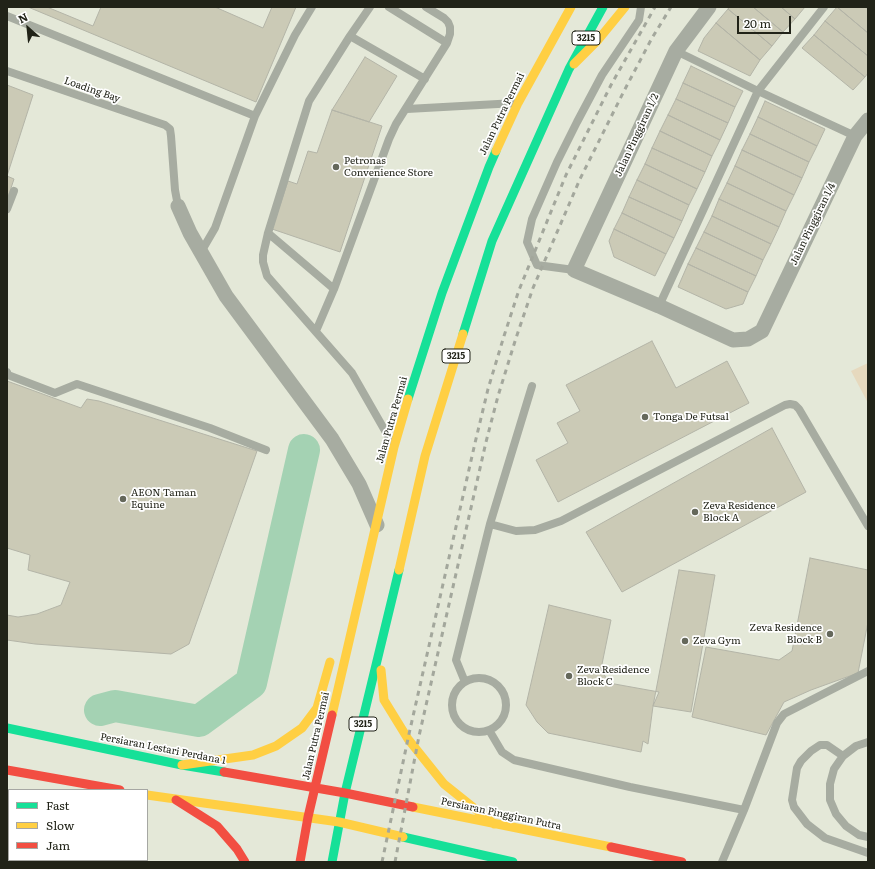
<!DOCTYPE html>
<style>
body{margin:0}
#map{position:relative;width:875px;height:869px;overflow:hidden;background:#e4e8d8;font-family:Literata,serif}
canvas{display:block}
.frame{position:absolute;inset:0;border:8px solid #212318;pointer-events:none}
.legend{position:absolute;left:8px;top:789px;width:140px;height:72px;box-sizing:border-box;background:#fff;border:1px solid #a6a7a3;margin:0;padding:5px 7px;list-style:none;font-size:12px;color:#212318}
.legend li{display:flex;align-items:center;gap:8px;height:20px}
.legend b{width:20px;border:1px solid #a6a7a3}
.north{position:absolute;left:8px;top:8px;width:40px;height:40px;-webkit-text-stroke:3px #fff;paint-order:stroke;rotate:333deg;font-size:11px;font-weight:700;line-height:16px;text-align:center;color:#212318}
.north::after{content:'';display:block;margin:auto;width:14px;height:18px;background:#212318;clip-path:polygon(50% 0,100% 100%,50% 72%,0 100%)}
.scale{position:absolute;left:737px;top:16px;width:54px;height:18px;box-sizing:border-box;border:2px solid #212318;border-top:0;padding-left:5px;font-size:12px;line-height:14px;white-space:nowrap;color:#212318;-webkit-text-stroke:3px #fff;paint-order:stroke}
</style>
<div id="map">
<canvas width="875" height="869"></canvas>
<div class="frame"></div>
<ul class="legend">
<li><b style="height:5px;background:#16e098"></b>Fast</li>
<li><b style="height:5px;background:#ffcf43"></b>Slow</li>
<li><b style="height:5px;background:#f24e42"></b>Jam</li>
</ul>
<div class="north">N</div>
<div class="scale">20 m</div>
</div>
<script>
const ctx = document.querySelector('canvas').getContext('2d');
ctx.lineJoin = 'round';
function paint(path, color) {
  ctx.fillStyle = color;
  ctx.fill(path, 'evenodd');
}
function shape(rows) {
  const path = new Path2D();
  for (const r of rows) {
    if (r.length === 3) {
      path.moveTo(r[0] + r[2], r[1]);
      path.arc(r[0], r[1], r[2], 0, 2 * Math.PI);
      continue;
    }
    path.moveTo(r[0], r[1]);
    for (let i = 2; i < r.length; i += 2) path.lineTo(r[i], r[i + 1]);
  }
  return path;
}
function stroke(path, color, width, dash) {
  ctx.strokeStyle = color;
  ctx.lineWidth = width;
  ctx.lineCap = dash ? 'butt' : 'round';
  ctx.setLineDash(dash || []);
  ctx.stroke(path);
}
function drawText(font, color, halo, rows, align = 'center') {
  ctx.font = font + ' Literata,serif';
  ctx.lineWidth = 3.5;
  ctx.setLineDash([]);
  ctx.textBaseline = 'middle';
  ctx.strokeStyle = halo;
  ctx.fillStyle = color;
  for (const [text, x, y, turn = 0] of rows) {
    ctx.save();
    ctx.translate(x, y);
    ctx.rotate((+turn || 0) * Math.PI / 180);
    ctx.textAlign = isNaN(turn) ? turn : align;
    if (halo) ctx.strokeText(text, 0, 0);
    ctx.fillText(text, 0, 0);
    ctx.restore();
  }
}
paint(shape([
 [868,363,868,403,851,371]
]), '#e6d9be');
stroke(shape([
 [100,710,115,706,199,721,251,683,304,450],
 [69,860,70,862]
]), '#a4d2b3', 32);
const building = shape([
 [28,7,296,7,256,102,28,7],
 [47,7,101,7,93,26,47,7],
 [215,7,272,7,263,28,215,7],
 [730,7,753,7,783,32,772,46,728,9,730,7],
 [753,7,781,7,795,19,783,32,753,7],
 [781,7,805,7,795,19,781,7],
 [837,7,868,33,868,56,825,21,837,7],
 [837,7,865,7,868,9,868,33,837,7],
 [728,9,772,46,760,60,716,23,728,9],
 [825,21,868,56,868,73,865,77,814,35,825,21],
 [716,23,760,60,750,76,698,51,704,38,716,23],
 [814,35,865,77,853,90,802,48,814,35],
 [365,57,397,76,369,122,332,110,365,57],
 [691,66,743,91,735,107,683,83,691,66],
 [683,83,735,107,728,123,676,99,683,83],
 [7,85,33,95,7,176,14,179,7,200,7,85],
 [676,99,728,123,720,140,668,115,676,99],
 [765,101,825,129,817,146,758,117,765,101],
 [332,110,382,126,340,252,272,229,288,181,297,184,308,151,317,153,332,110],
 [668,115,720,140,712,156,660,131,668,115],
 [758,117,817,146,809,162,750,134,758,117],
 [660,131,712,156,705,172,652,148,660,131],
 [750,134,809,162,802,178,742,150,750,134],
 [652,148,705,172,697,189,645,164,652,148],
 [742,150,802,178,794,195,735,166,742,150],
 [645,164,697,189,689,205,637,180,645,164],
 [735,166,794,195,786,211,727,183,735,166],
 [637,180,689,205,682,221,629,197,637,180],
 [727,183,786,211,779,227,719,199,727,183],
 [629,197,682,221,674,238,622,213,629,197],
 [719,199,779,227,771,244,712,216,719,199],
 [622,213,674,238,666,254,614,229,622,213],
 [712,216,771,244,763,260,704,232,712,216],
 [614,229,666,254,655,276,614,257,609,241,614,229],
 [704,232,763,260,756,276,696,248,704,232],
 [696,248,756,276,748,292,688,264,696,248],
 [688,264,748,292,743,304,726,309,678,287,688,264],
 [652,341,676,388,727,361,749,403,558,502,536,460,568,443,557,423,580,411,566,385,652,341],
 [7,381,81,408,87,399,99,401,257,451,189,644,171,654,35,644,7,640,7,615,18,617,37,614,61,605,70,582,28,570,30,555,7,548,7,381],
 [772,428,806,492,622,592,586,532,772,428],
 [810,558,868,570,868,622,858,673,811,690,784,702,766,735,692,717,706,647,779,660,792,651,810,558],
 [679,570,715,575,691,712,653,706,679,570],
 [549,605,611,620,601,669,609,683,659,692,653,706,648,744,643,741,641,752,548,733,537,722,526,705,549,605]
]);
paint(building, '#cbcab6');
stroke(building, '#b3b4a7', 1);
stroke(shape([
 [370,7,350,36,309,101,268,233,263,255,263,262,267,276,352,373,392,443],
 [389,7,447,43],
 [7,16,255,116],
 [350,36,425,79],
 [676,51,758,91,855,136],
 [7,71,165,125,170,129,171,136,175,190,178,206],
 [407,109,516,103],
 [7,209,14,191],
 [268,233,334,289],
 [201,252,215,228,255,116,295,35,312,7],
 [574,270,537,265,527,242,532,219,557,162,577,122,602,75,639,20,641,7],
 [659,306,758,91,824,7],
 [316,331,334,289,389,139,396,124,447,43,450,34,450,27,448,22,444,18,426,7],
 [7,372,8,375,55,393,77,384,210,428,266,450],
 [490,524,516,531,535,530,561,521,785,405,790,404,795,405,799,409,868,526],
 [479,705,27],
 [465,682,456,660,490,524,532,386],
 [489,730,502,752,514,760,630,787,744,810,777,723,784,714,868,671],
 [868,742,856,746,843,756,834,769,830,784,830,800,836,814,846,826,859,835,868,837],
 [843,756,827,745,820,745,811,751,801,761,797,768,792,800,794,807,807,824,825,838,868,853],
 [722,862,744,810]
]), '#a7aca1', 8);
stroke(shape([
 [709,7,676,51,574,270,659,306,733,340,748,339,762,331,855,136,868,120],
 [178,206,190,233,226,296,332,439,359,484,377,525],
 [14,860,16,862]
]), '#a7aca1', 15);
stroke(shape([
 [463,334,492,241,569,69,603,7],
 [408,399,442,293,489,167,496,151],
 [7,728,182,765,224,772],
 [403,837,513,862],
 [332,862,345,793,399,570]
]), '#16e098', 9);
stroke(shape([
 [574,64,598,40,625,7],
 [496,151,518,103,571,7],
 [399,570,425,456,463,334],
 [381,670,384,700,408,739,444,784,494,824],
 [332,715,394,447,408,399],
 [182,765,253,755,276,746,302,728,317,708,330,662],
 [147,795,339,822,403,837],
 [413,807,611,847]
]), '#ffcf43', 9);
stroke(shape([
 [7,770,120,790],
 [224,772,345,793,413,807],
 [176,800,217,826,237,849,245,862],
 [611,847,682,862],
 [300,862,308,817,332,715]
]), '#f24e42', 9);
stroke(shape([
 [382,862,409,734,475,443,488,389,504,336,519,290,566,175,611,85,655,7],
 [395,862,419,736,486,442,498,396,516,338,533,288,580,179,624,91,652,38,671,7]
]), '#a3a79c', 3, [5, 5]);
for (const [x, y, r, color] of [
 [336,167,4,"#65685b"],
 [645,417,4,"#65685b"],
 [123,499,4,"#65685b"],
 [695,512,4,"#65685b"],
 [830,634,4,"#65685b"],
 [685,641,4,"#65685b"],
 [569,676,4,"#65685b"]
]) {
  const dot = new Path2D();
  dot.arc(x, y, r, 0, 2 * Math.PI);
  ctx.fillStyle = color;
  ctx.fill(dot);
  stroke(dot, '#fff', 1.5);
}
for (const [x, y, w] of [
 [586,38,28],
 [456,356,28],
 [363,724,28]
]) {
  const box = new Path2D();
  box.roundRect(x - w / 2, y - 7, w, 14, 3);
  ctx.fillStyle = '#fff';
  ctx.fill(box);
  stroke(box, '#212318', 1);
}
drawText('bold 9px', '#212318', null, [
 ["3215",586,38],
 ["3215",456,356],
 ["3215",363,724]
]);
drawText('10px', '#212318', '#fff', [
 ["Loading Bay",92,90,19],
 ["Jalan Putra Permai",502,114,-64],
 ["Jalan Pinggiran 1/2",637,135,-65],
 ["Jalan Pinggiran 1/4",813,224,-64],
 ["Jalan Putra Permai",392,420,-74],
 ["Jalan Putra Permai",316,736,-77],
 ["Persiaran Lestari Perdana 1",163,749,11],
 ["Persiaran Pinggiran Putra",501,814,12]
]);
drawText('10px', '#212318', '#fff', [
 ["Petronas",344,161],
 ["Convenience Store",344,173],
 ["Tonga De Futsal",653,417],
 ["AEON Taman",131,493],
 ["Equine",131,505],
 ["Zeva Residence",703,506],
 ["Block A",703,518],
 ["Zeva Residence",822,628,"right"],
 ["Block B",822,640,"right"],
 ["Zeva Gym",693,641],
 ["Zeva Residence",577,670],
 ["Block C",577,682]
], 'left');
</script>
